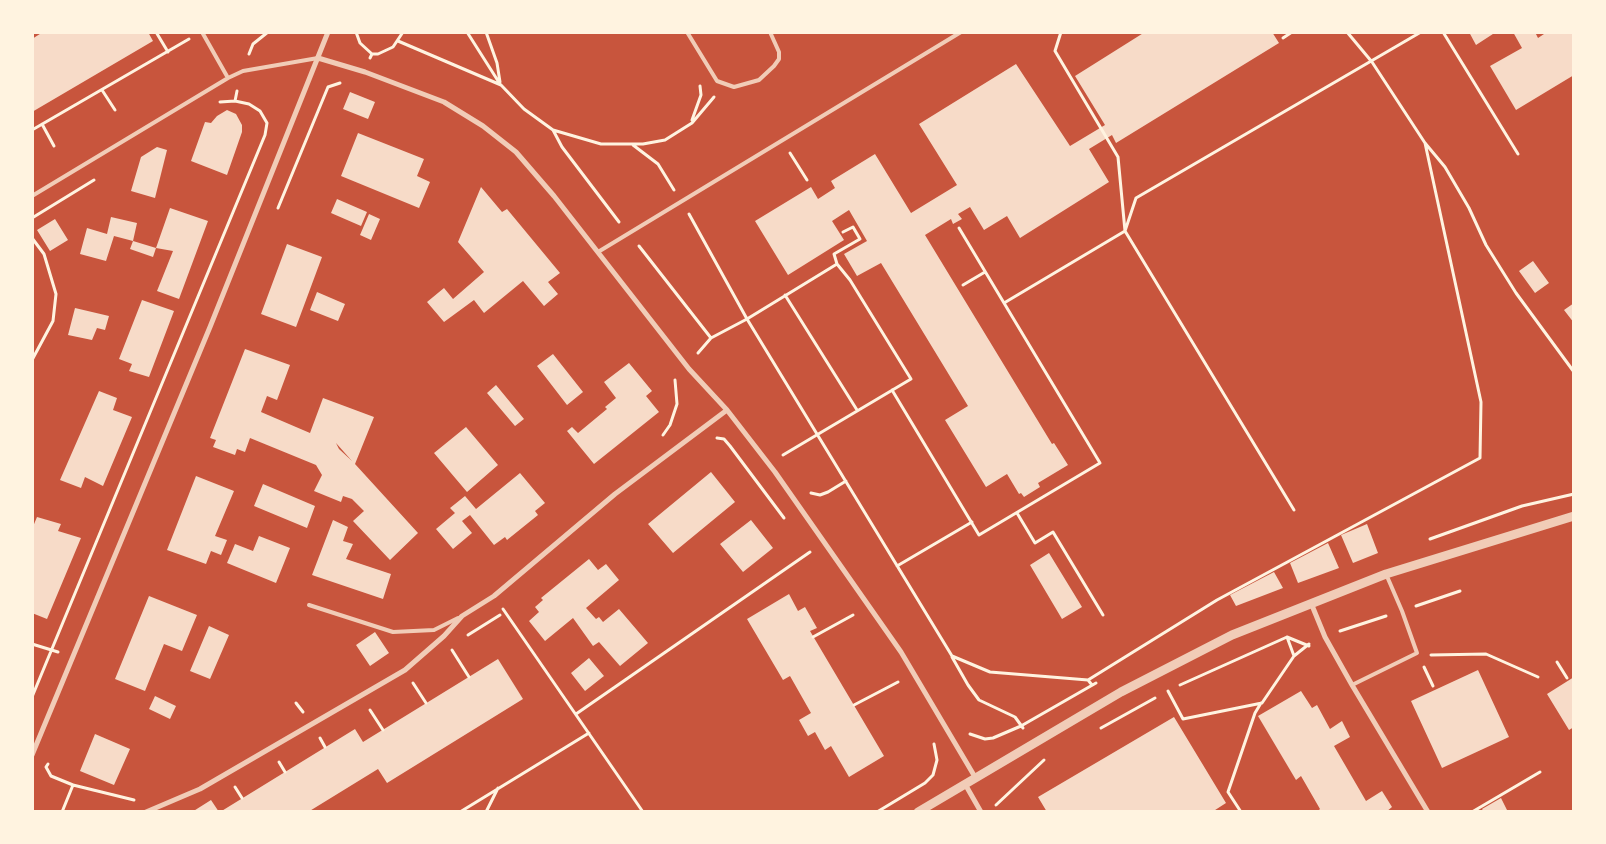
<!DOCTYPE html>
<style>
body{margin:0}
#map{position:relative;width:1606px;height:844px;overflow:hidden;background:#c8553d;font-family:Quicksand,sans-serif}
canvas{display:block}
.frame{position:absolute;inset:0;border:34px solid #fff3e0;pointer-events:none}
</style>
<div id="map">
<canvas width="1606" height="844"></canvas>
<div class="frame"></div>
</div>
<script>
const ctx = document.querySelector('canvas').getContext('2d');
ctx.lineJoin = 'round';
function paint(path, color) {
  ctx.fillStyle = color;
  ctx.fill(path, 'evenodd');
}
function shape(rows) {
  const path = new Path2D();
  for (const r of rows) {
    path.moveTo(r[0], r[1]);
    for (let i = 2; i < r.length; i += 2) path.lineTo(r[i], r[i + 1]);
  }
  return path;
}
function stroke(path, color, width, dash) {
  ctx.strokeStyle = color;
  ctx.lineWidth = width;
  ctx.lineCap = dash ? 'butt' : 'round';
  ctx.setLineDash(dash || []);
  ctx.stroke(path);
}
paint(shape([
 [43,32,148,32,153,41,32,112,32,39],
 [1145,32,1272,32,1279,43,1116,143,1112,135,1089,149,1109,182,1020,238,1007,216,984,230,970,207,958,214,962,219,953,224,951,219,925,235,1052,444,1054,443,1068,465,1038,483,1040,487,1024,497,1021,493,1019,494,1007,474,986,487,945,420,968,406,881,263,857,276,844,254,867,241,849,210,832,221,844,240,788,275,755,221,811,187,818,199,835,188,831,181,875,154,911,213,957,185,919,124,1016,64,1070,146,1105,125,1075,76],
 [1469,32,1496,32,1476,45],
 [1513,32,1535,32,1538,38,1547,32,1574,32,1574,75,1516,110,1490,66,1522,48],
 [350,92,375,102,368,119,343,109],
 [227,110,236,114,242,125,242,132,227,175,191,161,205,122,211,123,217,116],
 [358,133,424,159,417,176,430,182,419,208,341,176],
 [157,147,167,150,155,198,131,191,141,157],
 [481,187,502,212,507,209,560,273,548,282,558,294,544,306,523,281,484,313,474,300,444,322,427,302,444,288,453,299,484,272,458,242],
 [337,199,367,212,361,226,331,213],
 [170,208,208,221,179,299,157,291,173,251,156,248],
 [369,214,380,219,371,240,360,235],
 [111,217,137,223,133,241,114,236,106,261,80,254,87,228,107,234],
 [55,219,68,240,50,251,37,230],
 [133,241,156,248,153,257,130,249],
 [287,244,322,257,296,327,261,314],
 [1533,261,1549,283,1535,293,1519,271],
 [317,292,345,304,338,321,310,310],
 [142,300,174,311,149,377,129,371,132,364,119,359],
 [1574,303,1574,323,1564,310],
 [75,308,109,316,105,330,97,328,92,340,68,335],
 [245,349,290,365,277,400,267,396,261,412,310,433,323,398,374,417,355,464,418,533,390,560,353,521,364,511,352,499,343,496,341,502,314,491,322,475,316,465,250,438,245,452,237,449,235,455,213,447,216,440,210,438],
 [336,443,352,461,339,449],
 [553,354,583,392,567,405,537,366],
 [629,363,652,391,646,396,659,412,594,464,567,431,572,427,578,433,607,409,605,407,616,398,604,382],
 [496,385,524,419,515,426,487,393],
 [99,391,117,398,113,410,132,417,103,486,85,477,81,488,60,480],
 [466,427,498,465,467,492,434,453],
 [711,472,735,502,673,553,648,524],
 [520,473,545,503,535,511,538,515,507,540,505,537,494,545,470,515,462,521,472,533,453,549,436,529,455,513,450,508,465,496,476,509],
 [196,476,234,491,215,536,227,540,221,555,211,551,206,564,167,550],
 [263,484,315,506,307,528,254,506],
 [37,517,61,524,58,531,81,538,47,619,32,613,32,529],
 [333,520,348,527,343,541,353,544,346,559,391,574,383,599,312,575],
 [751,520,773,548,743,572,720,544],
 [1367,524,1378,553,1353,563,1341,535],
 [259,536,290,548,276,583,227,563,235,544,253,551],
 [1328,543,1339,568,1298,583,1290,563],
 [1049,553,1082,607,1062,619,1030,565],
 [589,559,598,570,606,564,619,580,586,608,596,619,599,617,603,622,619,609,648,643,620,666,599,642,593,646,573,618,545,641,529,621,539,612,535,607,543,600,541,598],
 [1274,572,1283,588,1236,606,1230,595],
 [789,594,798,611,805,607,817,628,810,631,884,756,849,777,831,746,825,750,815,732,808,736,799,720,811,713,790,676,783,680,747,619],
 [149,596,197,615,182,651,164,644,145,691,115,679],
 [209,626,229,635,210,679,190,671],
 [375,632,389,653,370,666,356,645],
 [589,658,604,676,585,691,571,673],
 [498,659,523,699,387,783,378,769,308,812,220,812,355,729,363,742],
 [1478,670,1509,737,1442,768,1411,701],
 [1574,677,1574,727,1569,730,1547,694],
 [1301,691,1312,708,1317,705,1330,729,1342,721,1350,737,1334,746,1366,801,1382,791,1392,807,1386,812,1317,812,1320,809,1301,776,1296,780,1258,716],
 [155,696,176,706,170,719,149,709],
 [1174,717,1226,803,1212,812,1047,812,1038,797],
 [95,734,130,749,114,785,80,771],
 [1501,798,1508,812,1484,812,1482,809],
 [211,800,219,812,192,812]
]), '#f7dbc8');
stroke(shape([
 [156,32,168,52],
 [356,32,360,43,372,54,370,58],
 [467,32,500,84],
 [486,32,497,63,500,82],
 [1347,32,1372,62,1425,143,1445,167,1469,208,1486,245,1516,293,1574,372],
 [1443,32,1518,154],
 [1283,38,1292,32],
 [398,41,501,85,524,109,553,130,601,144,643,144,665,140,692,123,714,97],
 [249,54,253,44,268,32],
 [372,54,378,54,393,47,403,32],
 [102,90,115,110],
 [220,102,235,101],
 [692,120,701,95,700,86],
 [42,124,54,146],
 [32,130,189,39],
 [553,130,562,147,619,222],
 [633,145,658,164,674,190],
 [790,153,807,180],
 [278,208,328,87,340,83],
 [689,214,747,319,952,656,990,672,1088,680,1092,685],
 [32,218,94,180],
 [32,238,44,254,56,294,53,321,32,360],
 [639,246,711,338],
 [963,285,985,272],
 [785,295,857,410],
 [1004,303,1125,231,1118,157,1055,51,1061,32],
 [698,353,711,338,747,319,837,264],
 [892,390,979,535,1100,463,959,228],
 [663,435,670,425,677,404,675,380],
 [717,438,724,439,730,446,784,518],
 [783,455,911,379,850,280,837,264,834,254,860,239,853,227,843,232],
 [811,493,820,495,828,492,846,481],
 [1294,510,1125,231,1136,198,1421,32],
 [1017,513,1035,543,1053,532,1103,615],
 [1430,539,1522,506,1574,494],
 [897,566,972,522],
 [1416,606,1460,591],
 [503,609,643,812],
 [1340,631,1386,616],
 [468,635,500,615],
 [813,637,853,615],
 [1287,637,1309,646],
 [32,644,58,652],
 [452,650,469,677],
 [1431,655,1486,654,1538,677],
 [1294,656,1309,644],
 [952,657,968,685,979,700,1015,717,1023,728],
 [1557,662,1567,678],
 [1424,667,1433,686],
 [1088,680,1217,600,1480,458,1481,402,1425,143],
 [413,683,426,703],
 [1168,691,1183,719,1262,703,1294,656,1287,637,1180,685],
 [32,697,265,135,267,123,260,111,249,104,235,101,237,91],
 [296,703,303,712],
 [854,705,898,682],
 [370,710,383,730],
 [576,714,810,552],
 [1101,728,1155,698],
 [970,734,985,739,993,738,1021,726,1096,683],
 [320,738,325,747],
 [279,762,285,772],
 [48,764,46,767,51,776,73,785,62,812],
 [73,785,134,800],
 [235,787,242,798],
 [996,805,1044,760],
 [460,812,589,733],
 [486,812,498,788],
 [877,812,925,783,933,775,937,760,934,744],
 [1241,812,1228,792,1255,713,1261,703],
 [1472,812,1540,772]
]), '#fff3e0', 3);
stroke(shape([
 [202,32,228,78],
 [687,32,717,81,734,87,759,80,774,66,779,59,779,52,770,32],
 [32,196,228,78,243,71,318,58],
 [598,252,961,32],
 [309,605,393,632,434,630,458,618],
 [1352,685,1417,653,1402,611,1386,574]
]), '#f1ccb7', 4);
stroke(shape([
 [318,58,365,72,444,102,483,126,516,152,554,196,689,369,727,410,775,472,901,652,975,777],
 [1311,603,1325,637,1352,685,1428,812],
 [32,755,210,327,328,32],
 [965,784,981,812],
 [146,812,200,789,405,670,444,636,462,616,494,596,615,494,727,410]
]), '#f1ccb7', 5);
stroke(shape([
 [918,812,1121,692,1232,635,1386,574,1574,516]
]), '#f1ccb7', 9);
</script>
